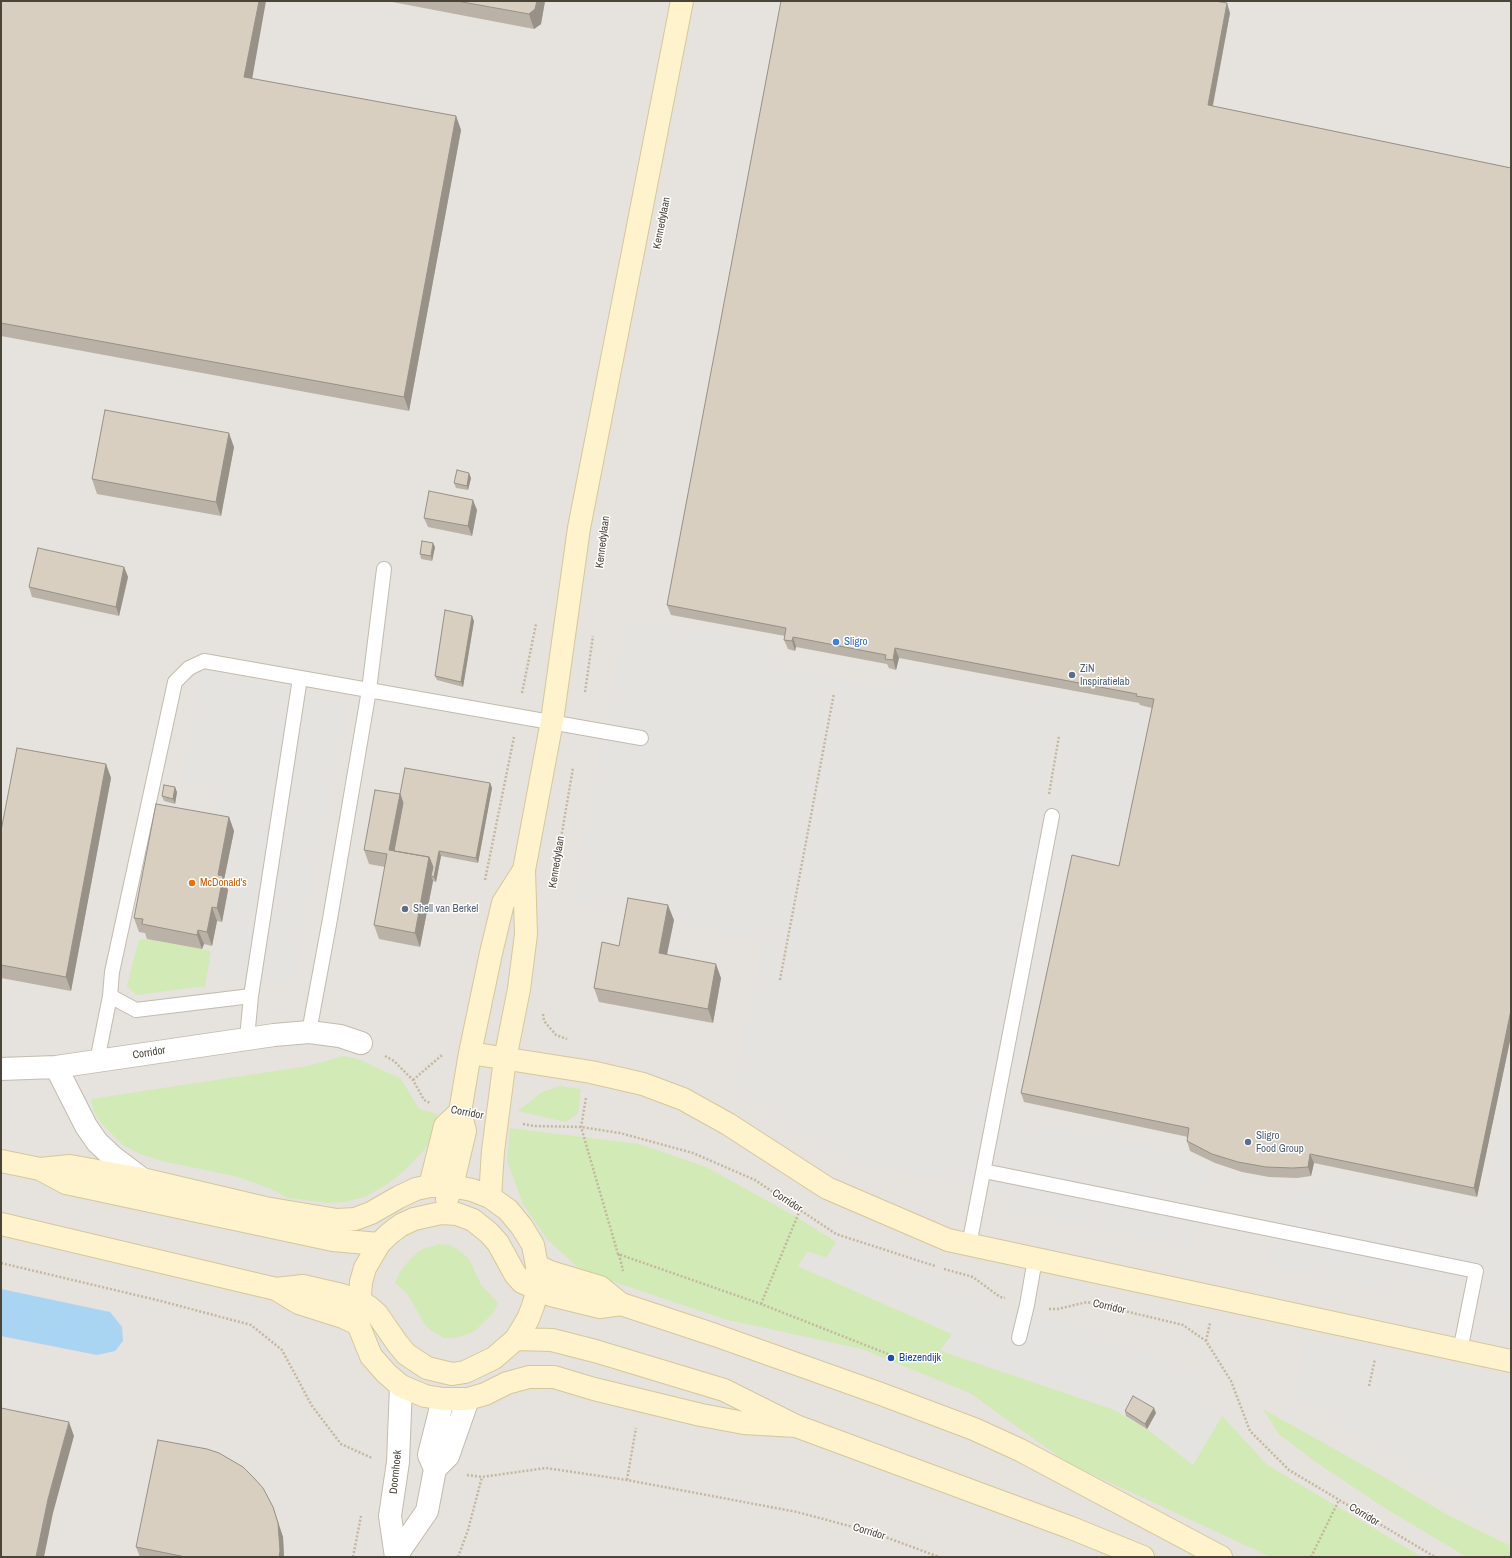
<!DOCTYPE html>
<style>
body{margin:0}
#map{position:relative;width:1512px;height:1558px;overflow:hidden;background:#f6f3ec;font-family:"Archivo Narrow",sans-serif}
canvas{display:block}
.frame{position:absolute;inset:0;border:2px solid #4b4439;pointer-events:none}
</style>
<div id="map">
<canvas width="1512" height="1558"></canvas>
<div class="frame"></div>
</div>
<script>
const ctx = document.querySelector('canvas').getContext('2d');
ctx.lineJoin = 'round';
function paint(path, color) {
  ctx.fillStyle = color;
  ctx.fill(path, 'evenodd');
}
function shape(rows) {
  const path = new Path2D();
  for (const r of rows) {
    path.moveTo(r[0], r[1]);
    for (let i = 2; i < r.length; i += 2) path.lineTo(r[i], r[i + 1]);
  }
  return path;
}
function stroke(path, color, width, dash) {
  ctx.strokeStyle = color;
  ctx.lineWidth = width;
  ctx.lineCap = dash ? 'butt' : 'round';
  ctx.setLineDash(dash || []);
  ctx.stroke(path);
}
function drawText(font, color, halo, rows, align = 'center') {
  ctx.font = font + ' "Archivo Narrow",sans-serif';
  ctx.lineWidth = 3;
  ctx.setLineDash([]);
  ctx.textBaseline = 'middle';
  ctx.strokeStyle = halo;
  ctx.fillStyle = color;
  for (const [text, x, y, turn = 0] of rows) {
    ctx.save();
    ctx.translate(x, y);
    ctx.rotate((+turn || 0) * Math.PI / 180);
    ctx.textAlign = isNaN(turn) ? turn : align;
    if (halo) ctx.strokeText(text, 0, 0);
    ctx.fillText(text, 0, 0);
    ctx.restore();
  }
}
paint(shape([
 [1,1,1511,1,1511,1557,1,1557]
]), '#e6e2dd');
paint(shape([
 [147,939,211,951,205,986,136,995,127,986,139,940],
 [344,1056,361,1060,375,1067,393,1075,401,1079,419,1109,437,1114,431,1137,424,1150,404,1171,386,1185,364,1197,345,1202,329,1203,288,1198,271,1189,239,1177,162,1161,140,1154,123,1145,103,1125,94,1112,91,1099,308,1066],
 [560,1086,581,1089,578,1113,566,1122,518,1111,542,1092],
 [510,1128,639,1144,706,1167,793,1215,836,1242,826,1258,798,1266,953,1334,941,1351,1112,1409,1147,1429,1193,1465,1222,1416,1267,1465,1422,1557,1271,1557,1068,1463,970,1393,862,1349,724,1319,582,1271,548,1240,523,1204,507,1160],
 [440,1244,450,1245,461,1252,469,1259,481,1285,498,1303,494,1312,476,1330,465,1335,454,1338,444,1338,429,1329,423,1322,413,1303,406,1292,395,1283,400,1272,411,1258,423,1249],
 [1263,1409,1377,1473,1446,1514,1511,1546,1511,1557,1467,1557,1388,1510,1313,1460,1279,1434]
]), '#d2eab5');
paint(shape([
 [627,617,774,643,769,665,897,691,901,665,1150,712,1117,868,1060,857,1006,1116,1180,1151,1190,1159,1210,1166,1192,1248,1005,1212,1009,1192,859,1164,803,1137,732,1090,764,941,571,904],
 [201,668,347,704,293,981,265,981,214,976,243,826,212,819,216,791,182,784],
 [1511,1072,1511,1314,1489,1309,1492,1295,1388,1274,1384,1291,1266,1265,1285,1185,1305,1191,1335,1176,1484,1206],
 [836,1242,962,1286,1003,1311,1045,1320,1066,1321,1204,1375,1198,1403,1222,1416,1193,1465,1147,1429,1156,1413,1135,1401,1126,1416,1112,1409,940,1350,952,1334,798,1266,808,1251,826,1258],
 [1308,1334,1511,1377,1511,1529,1487,1516,1294,1395]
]), '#e5e3e0');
paint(shape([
 [1,1289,110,1312,122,1327,123,1341,115,1351,97,1355,1,1336]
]), '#a9d4f2');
const lane = shape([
 [110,996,136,1010,251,996],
 [309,1032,330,919,369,690,384,569],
 [247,1038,251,996,300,678],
 [97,1061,110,996,112,972,175,682,189,668,204,661,641,738],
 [984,1171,1476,1271,1460,1351],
 [969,1245,1052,816],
 [1019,1338,1027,1305,1035,1259]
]);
const street = shape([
 [56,1067,86,1126,97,1142,113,1157,142,1179],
 [1,1069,56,1067,274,1035,309,1032,340,1036,361,1043],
 [435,1469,448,1456,468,1399],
 [396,1556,427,1511,435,1469,429,1455,443,1399],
 [396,1557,390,1516,398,1462,401,1386]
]);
const secondary = shape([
 [470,1053,591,1072,643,1084,683,1099,728,1124,827,1188,948,1240,1511,1361],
 [1,1161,40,1169,66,1183,333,1240,379,1244],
 [40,1169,70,1166,142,1179,265,1208,337,1220,355,1219,371,1213,399,1197,416,1189,430,1186,452,1186,472,1190,490,1197,508,1210,522,1227,533,1245,537,1266,538,1289,533,1306,528,1319,516,1339,494,1358,465,1372,452,1374,427,1368,406,1354,397,1343,377,1314,369,1307,359,1301,342,1295,303,1286,276,1289],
 [430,1186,445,1126,460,1112],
 [490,1197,493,1151,505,1059,519,989,526,934,524,870,552,721,579,528,682,1],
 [447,1199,452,1186,465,1131,460,1112,470,1053,491,953,503,903,524,870],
 [1,1224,276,1289,299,1303,343,1317,358,1324],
 [537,1266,550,1272,600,1287,621,1304,715,1335,881,1394,974,1429,1020,1450,1221,1557],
 [621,1304,600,1307,551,1295,522,1282,515,1274,498,1243,489,1233,473,1220,457,1214,441,1213,414,1219,401,1225,389,1234,379,1244,365,1268,361,1282,358,1324,371,1356,386,1373,401,1386,425,1396,443,1399,468,1399,485,1394,507,1383,529,1377,554,1377,594,1389,701,1415,744,1423,796,1426],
 [516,1339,552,1340,595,1351,724,1390,796,1426,1069,1527,1143,1557]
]);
stroke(lane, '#c2bbae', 16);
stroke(street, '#c2bbae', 24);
stroke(secondary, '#d6c79b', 24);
stroke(shape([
 [585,692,593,636],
 [522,693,536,624],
 [1049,794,1059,736],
 [485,880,514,737],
 [553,885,573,768],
 [780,980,834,693],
 [543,1014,544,1021,556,1035,567,1039],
 [385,1056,394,1061,413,1080,424,1100,430,1103],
 [413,1080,442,1055],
 [586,1098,581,1127,618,1254,761,1304,893,1356,891,1358],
 [523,1124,534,1126,581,1127,620,1133,693,1153,755,1180,836,1234,935,1266],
 [619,1254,623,1271],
 [1,1263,161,1301,251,1325,282,1350,312,1406,341,1444,372,1458],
 [944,1269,973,1277,1000,1297,1005,1298],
 [761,1304,800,1210],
 [1049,1309,1058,1309,1087,1302,1183,1325,1206,1341,1231,1381,1250,1431,1289,1470,1435,1557],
 [1206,1341,1210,1323],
 [1369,1386,1375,1359],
 [467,1475,482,1477,546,1468,627,1480,797,1512,872,1532,939,1557],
 [627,1480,636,1428],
 [353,1557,361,1516],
 [458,1557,468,1530,482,1477],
 [1311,1557,1339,1500]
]), '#c4b79f', 2.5, [2, 2]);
stroke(lane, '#fff', 14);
stroke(street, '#fff', 22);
stroke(secondary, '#fff3cd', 22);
paint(shape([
 [1,1,252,79,456,116,461,130,409,411,1,336],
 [387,1,545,1,541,24,534,29],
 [1230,13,1213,106,1511,168,1511,1036,1477,1197,1314,1163,1311,1176,1297,1178,1269,1177,1242,1172,1215,1163,1190,1151,1187,1141,1188,1137,1024,1102,1021,1093,1119,866,1152,708,1140,705,1139,703,899,658,896,670,889,668,887,664,796,647,795,651,788,649,784,640,785,636,671,615,667,605],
 [234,447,221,516,97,494,92,479],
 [471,478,468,490,456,488,454,483],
 [477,510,472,536,428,527,424,518],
 [435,547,432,561,421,559,420,554],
 [124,567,128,577,119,616,32,597,29,587],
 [474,621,463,687,437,680,435,676],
 [106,764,111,778,71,991,1,978,1,831],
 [490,783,492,788,478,863,441,856,436,882,433,881,420,947,379,939,374,925,385,867,369,864,364,850,400,794],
 [177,792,175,804,164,801,162,796],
 [229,817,234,831,224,880,228,890,222,922,217,921,212,946,204,944,202,949,147,939,145,933,139,932,134,918],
 [674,920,667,955,721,978,713,1023,599,1002,594,988,619,946],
 [1125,1411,1156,1413,1147,1429,1126,1416],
 [273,1507,283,1537,284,1557,140,1557,136,1547]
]), '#bab2a6');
paint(shape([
 [259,1,266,1,250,91,244,77],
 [537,1,545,1,541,24,534,29,529,14],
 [1227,3,1230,13,1211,114,1208,105],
 [456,116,461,130,409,411,404,397],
 [229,433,234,447,221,516,216,502],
 [469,473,471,478,468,490,467,486],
 [473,500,477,510,472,536,468,526],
 [433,543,435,547,432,561,431,556],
 [124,567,128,577,119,616,116,607],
 [472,616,474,621,463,687,461,682],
 [793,637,796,647,795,651,792,641],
 [895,648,899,658,896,670,893,660],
 [106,764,111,778,71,991,66,977],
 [490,783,492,788,478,863,476,858],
 [175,787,177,792,175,804,173,799],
 [400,794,405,808,395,860,389,850],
 [229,817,234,831,224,880,228,890,222,922,217,908,218,875],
 [439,851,441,856,436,882,434,877],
 [429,857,435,871,431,876,433,881,420,947,415,933],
 [668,905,674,920,664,968,659,953],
 [212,907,217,921,212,946,207,932],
 [198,930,204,944,202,949,197,935],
 [716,964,721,978,713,1023,708,1009],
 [1511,1010,1511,1036,1477,1197,1474,1188],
 [1310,1154,1314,1163,1311,1176,1308,1167],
 [1154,1408,1156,1413,1147,1429,1145,1424],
 [69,1422,74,1436,53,1513,44,1557,36,1557,48,1499],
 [273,1507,283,1537,284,1557,279,1557]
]), '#979187');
const building = shape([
 [1,1,259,1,244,77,456,116,404,397,1,323,1,1],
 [457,1,537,1,535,9,529,14,457,1],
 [781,1,1215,1,1227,3,1208,105,1511,168,1511,1010,1474,1188,1310,1154,1308,1167,1293,1168,1266,1167,1238,1162,1212,1154,1187,1141,1189,1128,1021,1093,1072,855,1119,866,1154,699,1136,696,1137,694,895,648,893,660,885,659,886,655,793,637,792,641,784,640,786,628,667,605,781,1],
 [105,410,229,433,216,502,92,479,105,410],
 [457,470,469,473,467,486,454,483,457,470],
 [429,491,473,500,468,526,424,518,429,491],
 [422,541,433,543,431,556,420,554,422,541],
 [38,548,124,567,116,607,29,587,38,548],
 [445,610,472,616,461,682,435,676,445,610],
 [17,748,106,764,66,977,1,965,1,831,17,748],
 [405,768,490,783,476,858,439,851,434,877,431,876,433,867,429,857,394,851,403,803,400,794,405,768],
 [164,785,175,787,173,799,162,796,164,785],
 [375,790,400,794,389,850,429,857,415,933,374,925,387,854,364,850,375,790],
 [156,804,229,817,218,875,223,876,217,908,212,907,207,932,198,930,197,935,142,924,143,919,134,918,156,804],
 [628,898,668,905,659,953,716,964,708,1009,594,988,602,942,619,946,628,898],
 [1133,1396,1154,1408,1145,1424,1125,1411,1133,1396],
 [1,1408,69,1422,48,1499,36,1557,1,1557,1,1408],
 [158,1440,207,1449,219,1453,243,1467,253,1477,263,1488,273,1507,278,1523,280,1551,279,1557,186,1557,136,1547,158,1440]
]);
paint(building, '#d8cfc1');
stroke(building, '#979187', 1);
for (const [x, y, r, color] of [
 [836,642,4,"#3f7fe0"],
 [1072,675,4,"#5c6f8a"],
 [192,883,4,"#e8710a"],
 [405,909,4,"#5c6f8a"],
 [1248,1142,4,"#5c6f8a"],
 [891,1358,4,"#1a4fb4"]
]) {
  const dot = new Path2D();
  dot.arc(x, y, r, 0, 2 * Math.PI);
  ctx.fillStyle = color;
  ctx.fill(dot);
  stroke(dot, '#fff', 1.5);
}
drawText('11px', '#4b4439', '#fff', [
 ["Kennedylaan",662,223,-79],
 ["Kennedylaan",603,542,-83],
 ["Kennedylaan",557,862,-81],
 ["Corridor",149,1053,-9],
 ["Corridor",467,1113,11],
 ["Corridor",787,1201,33],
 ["Corridor",1109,1307,13],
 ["Doornhoek",396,1472,-84],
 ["Corridor",1364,1515,31],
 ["Corridor",869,1532,17]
]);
drawText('11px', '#366cbe', '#fff', [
 ["Sligro",844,642]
], 'left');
drawText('11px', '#4e5e75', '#fff', [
 ["ZiN",1080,669],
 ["Inspiratielab",1080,682],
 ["Shell van Berkel",413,909],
 ["Sligro",1256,1136],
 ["Food Group",1256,1149]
], 'left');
drawText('11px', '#c56008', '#fff', [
 ["McDonald's",200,883]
], 'left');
drawText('11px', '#164399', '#fff', [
 ["Biezendijk",899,1358]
], 'left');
</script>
